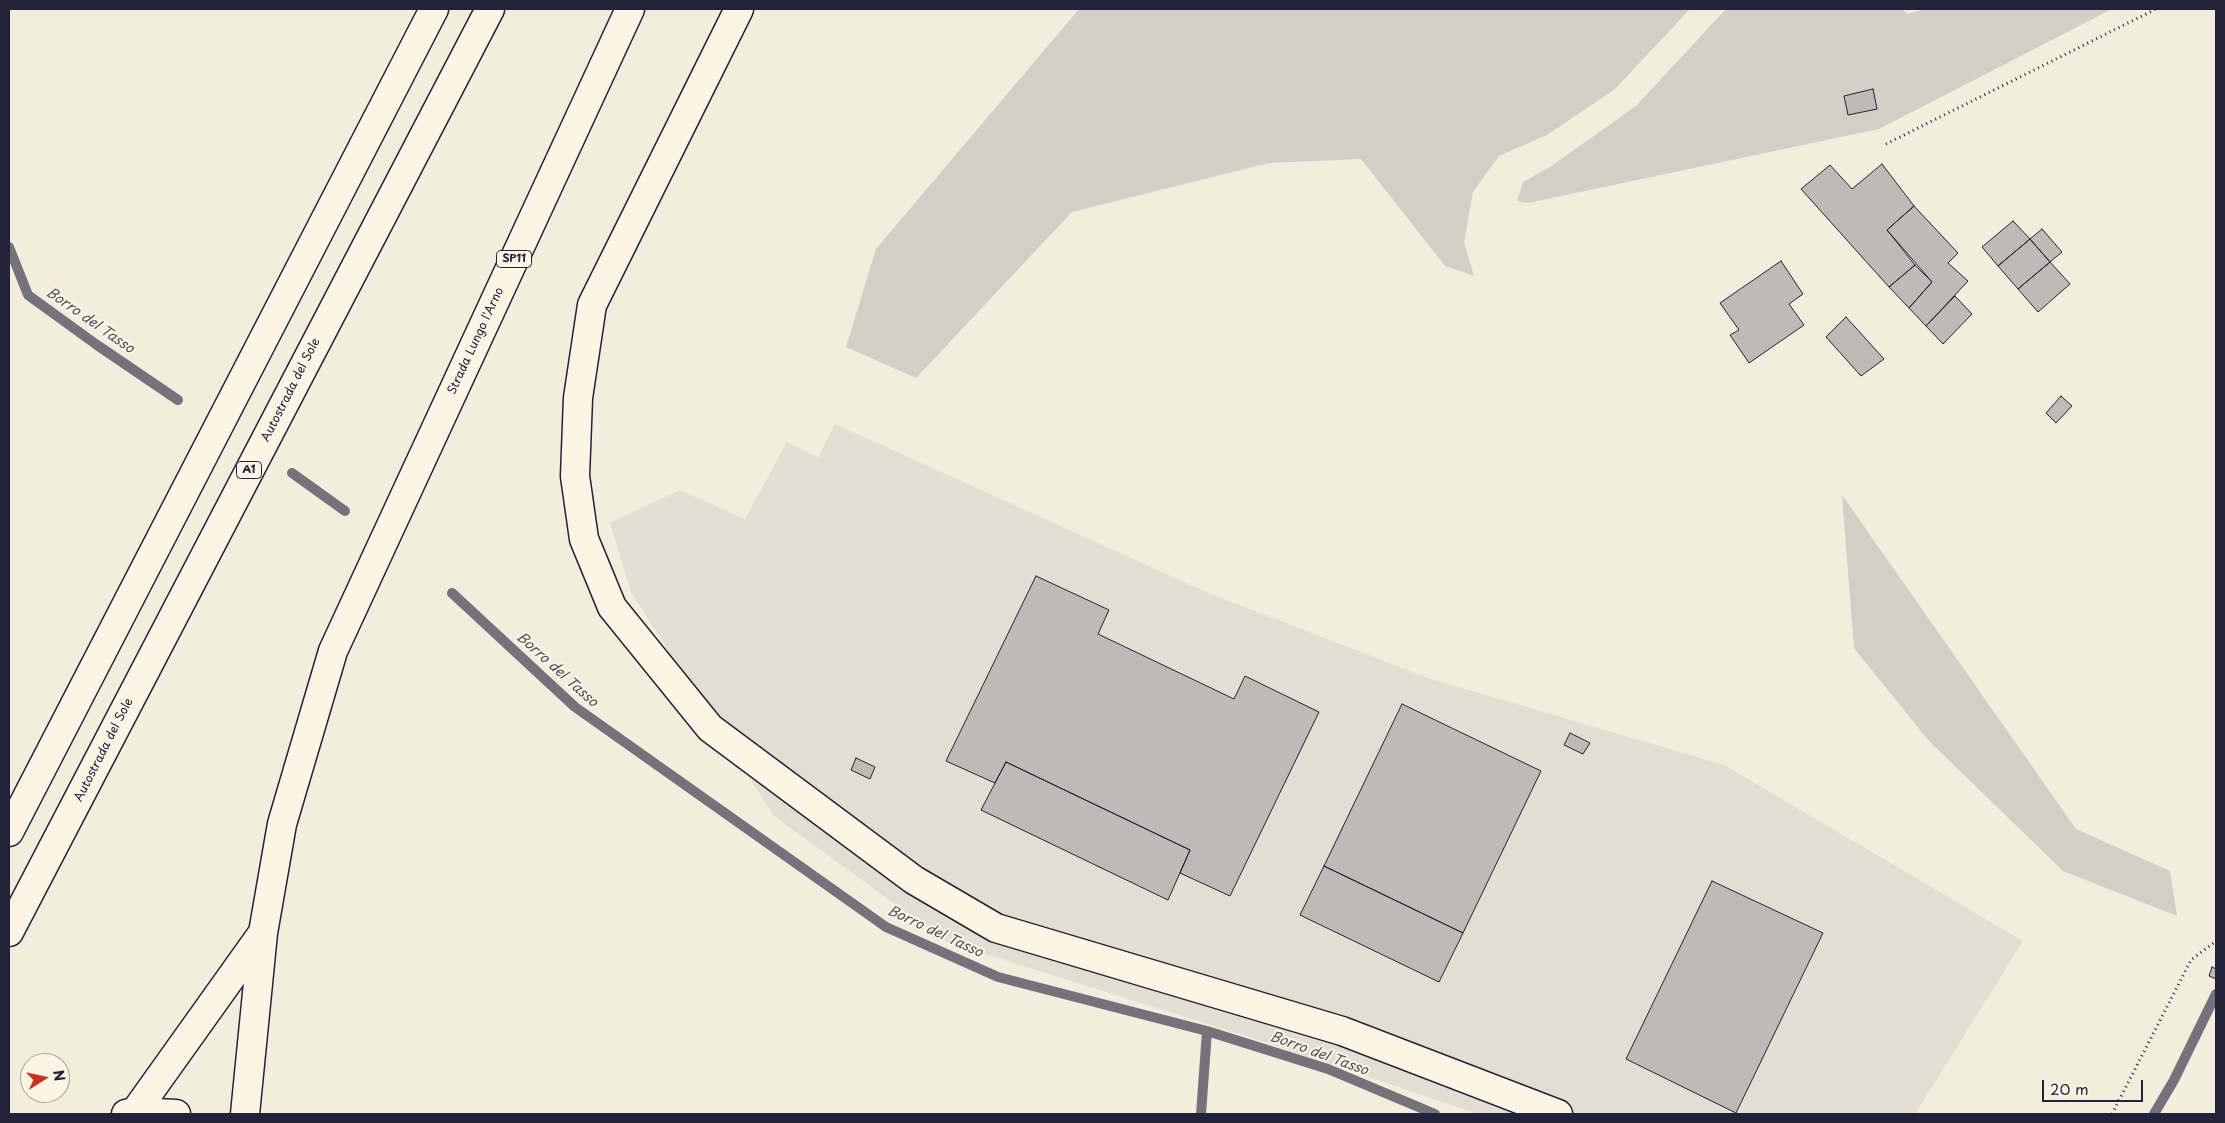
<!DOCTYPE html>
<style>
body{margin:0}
#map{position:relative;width:2225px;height:1123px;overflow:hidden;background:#f3edde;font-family:"Playpen Sans",sans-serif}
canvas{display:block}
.frame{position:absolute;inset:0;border:10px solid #22223b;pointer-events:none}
.north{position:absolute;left:20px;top:1053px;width:50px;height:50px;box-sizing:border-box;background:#fcf5e5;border:1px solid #a5a1a1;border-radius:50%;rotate:80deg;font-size:14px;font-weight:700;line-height:20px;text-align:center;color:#22223b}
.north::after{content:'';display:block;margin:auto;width:18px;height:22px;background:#c8321e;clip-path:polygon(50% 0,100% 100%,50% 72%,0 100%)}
.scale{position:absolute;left:2042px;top:1080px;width:101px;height:22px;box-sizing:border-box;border:2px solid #22223b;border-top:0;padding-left:6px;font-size:15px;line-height:18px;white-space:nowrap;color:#22223b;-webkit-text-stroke:4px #fcf5e5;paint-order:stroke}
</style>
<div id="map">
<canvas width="2225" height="1123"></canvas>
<div class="frame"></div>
<div class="north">N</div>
<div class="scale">20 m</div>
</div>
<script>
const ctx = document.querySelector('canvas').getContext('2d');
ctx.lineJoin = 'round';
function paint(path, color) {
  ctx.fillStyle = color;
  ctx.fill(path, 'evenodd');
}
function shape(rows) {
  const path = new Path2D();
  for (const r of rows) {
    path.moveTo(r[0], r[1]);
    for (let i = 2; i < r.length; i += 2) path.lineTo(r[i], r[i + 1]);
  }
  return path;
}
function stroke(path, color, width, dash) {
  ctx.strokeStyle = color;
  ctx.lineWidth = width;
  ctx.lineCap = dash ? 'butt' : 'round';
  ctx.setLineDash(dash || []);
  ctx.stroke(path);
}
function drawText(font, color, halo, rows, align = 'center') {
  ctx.font = font + ' "Playpen Sans",sans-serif';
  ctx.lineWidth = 4;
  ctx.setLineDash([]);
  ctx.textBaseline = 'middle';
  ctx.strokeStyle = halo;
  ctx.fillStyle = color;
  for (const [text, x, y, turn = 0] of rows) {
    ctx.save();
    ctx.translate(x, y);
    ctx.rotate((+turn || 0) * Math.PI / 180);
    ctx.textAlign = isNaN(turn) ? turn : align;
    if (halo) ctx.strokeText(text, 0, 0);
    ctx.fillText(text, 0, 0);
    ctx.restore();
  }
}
paint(shape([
 [835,424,1206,592,1428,678,1724,765,2023,941,1915,1114,1478,1114,1268,1043,947,942,774,816,631,592,610,523,680,490,745,519,787,442,818,458]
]), '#e3ded2');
paint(shape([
 [1079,9,1690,9,1615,89,1547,135,1499,156,1473,192,1464,242,1474,276,1445,266,1361,159,1269,163,1072,212,916,378,846,347,876,249],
 [1726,9,1902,9,1908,14,1923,9,2112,9,1879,129,1528,203,1517,201,1523,182,1550,167,1636,106],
 [1842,495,2076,829,2170,871,2177,916,2063,871,1929,741,1854,648]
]), '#d4cfc6');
stroke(shape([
 [9,247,28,295,97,345,178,400],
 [292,473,345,511],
 [452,593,575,707,886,927,998,977,1207,1031,1328,1069,1435,1114],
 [1201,1114,1207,1031],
 [2154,1114,2174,1080,2216,994]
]), '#75727b', 10);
const building = shape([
 [1873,89,1877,109,1848,115,1844,96,1873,89],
 [1882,164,1914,206,1887,230,1915,265,1889,287,1801,189,1830,165,1852,189,1882,164],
 [1914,206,1958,253,1948,263,1968,281,1926,326,1909,308,1932,282,1887,230,1914,206],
 [2013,221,2030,239,1998,266,1982,247,2013,221],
 [2042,229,2062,252,2050,262,2030,239,2042,229],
 [2030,239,2050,262,2018,289,1998,266,2030,239],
 [1781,261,1803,294,1789,304,1804,325,1749,363,1730,335,1739,330,1720,303,1781,261],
 [2050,262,2070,284,2038,312,2018,289,2050,262],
 [1915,265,1932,282,1909,308,1889,287,1915,265],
 [1955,296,1972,314,1943,344,1926,326,1955,296],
 [1846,317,1884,359,1861,376,1826,337,1846,317],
 [2061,396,2072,406,2056,423,2046,413,2061,396],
 [1036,576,1109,610,1098,634,1234,699,1245,676,1319,712,1230,896,1180,873,1190,850,1006,762,995,783,946,761,1036,576],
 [1402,704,1541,771,1463,933,1324,866,1402,704],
 [1570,733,1590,743,1583,754,1564,745,1570,733],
 [856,758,875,767,870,779,851,770,856,758],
 [1006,762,1190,850,1168,900,981,810,1006,762],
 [1324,866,1463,933,1439,982,1300,915,1324,866],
 [1712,881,1823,933,1736,1113,1626,1059,1712,881],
 [2212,967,2216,969,2216,979,2209,976,2212,967]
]);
paint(building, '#bfbab6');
stroke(building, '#22223b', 1);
const minor = shape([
 [739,9,592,305,578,398,575,476,584,539,612,607,710,728,914,880,996,928,1342,1031,1558,1114]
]);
const tertiary = shape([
 [126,1114,135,1112,176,1114]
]);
const primary = shape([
 [135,1112,262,934],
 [245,1114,263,933,282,824,333,651,630,9]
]);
const motorway = shape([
 [9,832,434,9],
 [9,932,490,9]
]);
stroke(minor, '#22223b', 31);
stroke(tertiary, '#22223b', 31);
stroke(primary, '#22223b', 31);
stroke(motorway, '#22223b', 31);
stroke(shape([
 [1886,144,2156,9],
 [2112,1114,2191,960,2216,941]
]), '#22223b', 3, [1, 4]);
stroke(minor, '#fcf5e5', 28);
stroke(tertiary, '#fcf5e5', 28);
stroke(primary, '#fcf5e5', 28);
stroke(motorway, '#fcf5e5', 28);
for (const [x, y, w] of [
 [514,259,35],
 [249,470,25]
]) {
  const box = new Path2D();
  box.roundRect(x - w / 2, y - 8.5, w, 17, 4);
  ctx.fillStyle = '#fcf5e5';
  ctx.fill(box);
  stroke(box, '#22223b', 1);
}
drawText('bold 11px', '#22223b', null, [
 ["SP11",514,259],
 ["A1",249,470]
]);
drawText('12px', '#22223b', '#fcf5e5', [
 ["Strada Lungo l'Arno",476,341,-65],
 ["Autostrada del Sole",291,390,-63],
 ["Autostrada del Sole",104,750,-63]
]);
drawText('italic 14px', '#525160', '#fcf5e5', [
 ["Borro del Tasso",90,321,35],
 ["Borro del Tasso",557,670,42],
 ["Borro del Tasso",935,932,25],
 ["Borro del Tasso",1319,1054,20]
]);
</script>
